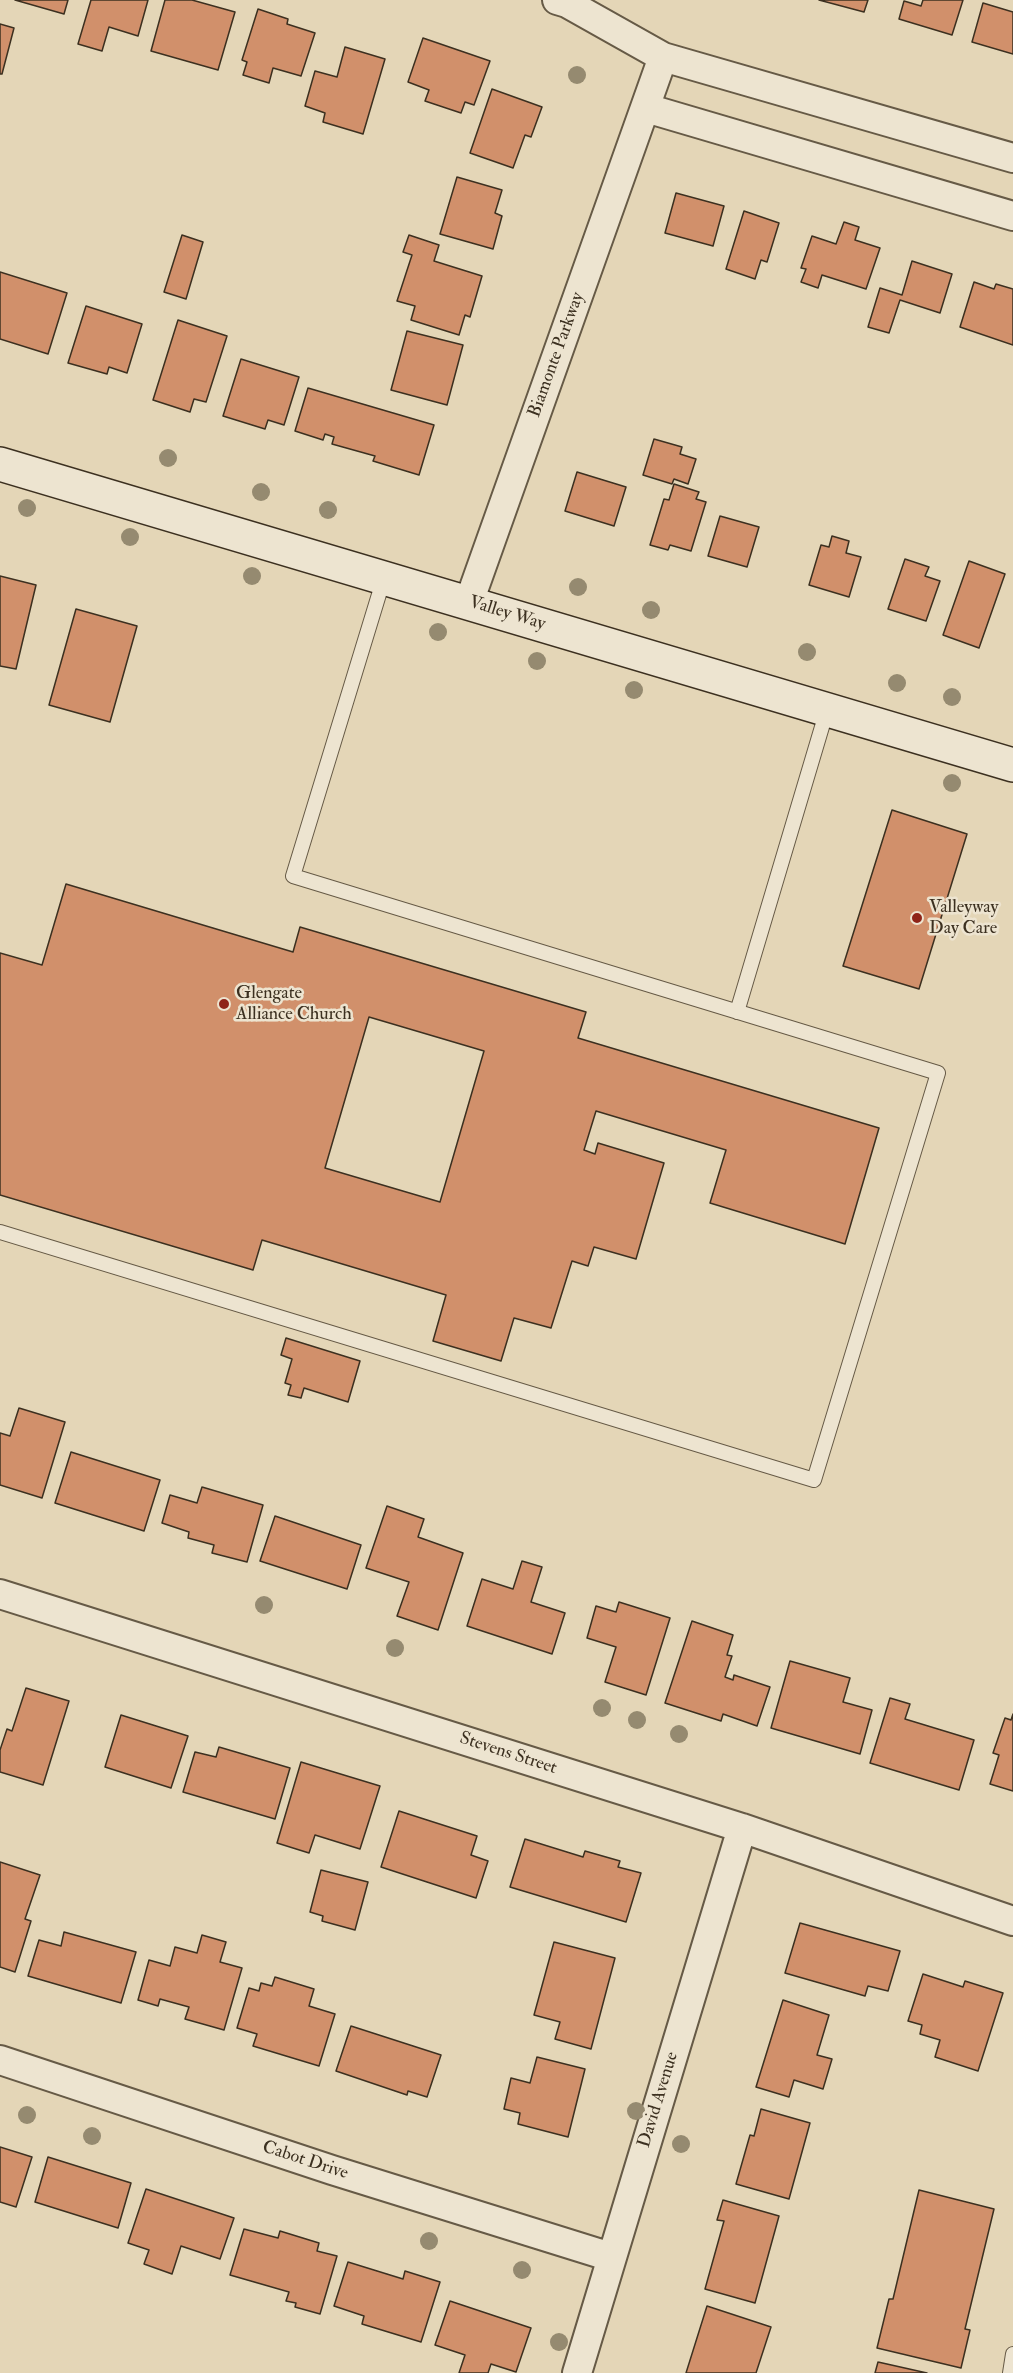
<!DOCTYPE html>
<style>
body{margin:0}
canvas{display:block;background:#e4d6b7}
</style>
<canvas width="1013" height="2373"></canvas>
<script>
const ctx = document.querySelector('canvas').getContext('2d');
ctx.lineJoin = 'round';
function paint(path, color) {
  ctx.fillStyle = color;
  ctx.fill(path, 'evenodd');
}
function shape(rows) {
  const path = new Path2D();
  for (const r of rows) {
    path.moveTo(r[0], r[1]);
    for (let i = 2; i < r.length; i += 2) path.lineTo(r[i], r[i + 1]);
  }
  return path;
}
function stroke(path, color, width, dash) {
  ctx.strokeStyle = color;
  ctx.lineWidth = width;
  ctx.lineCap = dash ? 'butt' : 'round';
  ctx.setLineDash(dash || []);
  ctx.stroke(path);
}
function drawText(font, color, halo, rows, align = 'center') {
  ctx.font = font + ' "IM FELL Double Pica",serif';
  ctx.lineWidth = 5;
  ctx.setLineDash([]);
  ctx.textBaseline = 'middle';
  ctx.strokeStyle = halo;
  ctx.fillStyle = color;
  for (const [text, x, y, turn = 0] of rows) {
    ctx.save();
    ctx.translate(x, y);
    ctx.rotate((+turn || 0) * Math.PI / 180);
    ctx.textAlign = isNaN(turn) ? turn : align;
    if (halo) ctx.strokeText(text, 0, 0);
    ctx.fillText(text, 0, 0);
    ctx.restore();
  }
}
const building = shape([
 [15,0,68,0,64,14,15,0],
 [91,0,148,0,138,36,109,27,102,51,78,44,91,0],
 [165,0,192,0,235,12,218,70,151,51,165,0],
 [819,0,868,0,864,12,819,0],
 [923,0,963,0,952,35,899,19,904,1,921,6,923,0],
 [983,3,1013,12,1013,54,972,42,983,3],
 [258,9,288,19,287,24,315,33,301,76,273,68,269,83,243,75,247,62,242,60,258,9],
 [0,24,14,28,2,74,0,74,0,24],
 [423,38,490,61,474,105,465,102,461,113,425,101,429,90,408,82,423,38],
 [345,47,385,59,363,134,323,122,325,113,305,106,315,71,337,77,345,47],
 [492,89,542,107,531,137,525,135,513,168,470,153,492,89],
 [457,177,502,190,495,213,502,216,493,249,440,234,457,177],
 [676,193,724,206,713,246,665,233,676,193],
 [744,211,779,223,767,262,761,260,755,279,726,269,744,211],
 [844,222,859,227,855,240,880,248,866,289,822,275,818,288,801,282,806,269,801,268,812,236,836,244,844,222],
 [182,235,203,242,186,299,164,292,182,235],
 [409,235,439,245,434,261,482,276,470,317,465,315,459,335,411,320,415,306,397,301,412,255,403,252,409,235],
 [912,261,952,274,940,313,900,300,889,333,868,327,880,288,902,295,912,261],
 [0,272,67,293,48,354,0,339,0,272],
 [974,282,994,289,996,284,1013,289,1013,345,960,327,974,282],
 [86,306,142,324,127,373,109,367,107,374,68,363,86,306],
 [178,320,227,336,206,402,194,399,190,412,153,400,178,320],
 [407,331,463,345,447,405,391,390,407,331],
 [241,359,299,377,284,425,268,420,265,429,223,416,241,359],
 [308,388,434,425,419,475,373,461,375,456,332,444,334,437,325,434,323,440,295,431,308,388],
 [654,439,682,447,680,454,696,459,688,484,674,479,672,484,643,475,654,439],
 [577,472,626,487,614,526,565,511,577,472],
 [674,484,699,492,696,499,706,502,691,551,670,545,668,550,650,545,664,499,669,500,674,484],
 [720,516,759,527,747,567,708,556,720,516],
 [832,536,849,541,846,553,861,557,849,597,809,585,821,545,829,547,832,536],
 [905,559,929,567,925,576,940,581,926,621,888,609,905,559],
 [969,561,1005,574,979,648,943,635,969,561],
 [0,576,36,585,16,669,0,666,0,576],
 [76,609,137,626,110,722,49,705,76,609],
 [892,810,967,834,919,989,843,966,892,810],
 [66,884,293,952,300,927,586,1012,578,1038,879,1128,845,1244,710,1203,726,1150,596,1111,584,1150,595,1154,598,1143,664,1163,636,1259,594,1247,588,1266,572,1261,551,1328,514,1318,501,1361,433,1341,446,1295,262,1240,253,1270,0,1195,0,953,42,965,66,884],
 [369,1017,484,1051,440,1202,325,1168,369,1017],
 [286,1338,360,1361,348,1402,304,1388,301,1398,288,1395,291,1385,285,1383,292,1359,281,1355,286,1338],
 [19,1408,65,1422,42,1498,0,1485,0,1433,10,1436,19,1408],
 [71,1452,160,1480,144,1531,55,1503,71,1452],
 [202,1487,263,1505,247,1562,212,1553,214,1545,188,1538,189,1532,162,1523,170,1495,197,1503,202,1487],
 [387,1506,424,1519,418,1537,463,1553,438,1630,397,1616,409,1582,366,1568,387,1506],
 [275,1516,361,1545,347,1589,260,1561,275,1516],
 [522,1561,542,1567,531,1602,565,1613,552,1654,467,1626,482,1579,513,1589,522,1561],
 [619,1602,670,1618,646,1695,605,1682,616,1647,587,1638,596,1606,616,1612,619,1602],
 [692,1621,733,1635,727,1655,732,1656,725,1677,733,1680,734,1675,770,1687,757,1726,723,1714,721,1721,665,1703,692,1621],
 [790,1661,850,1678,843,1702,872,1710,860,1754,771,1728,790,1661],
 [26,1688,69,1701,43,1785,0,1772,0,1750,7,1729,12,1731,26,1688],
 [890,1698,910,1704,905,1719,974,1740,959,1790,870,1763,890,1698],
 [1013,1714,1013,1791,990,1784,999,1755,993,1753,1005,1718,1011,1720,1013,1714],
 [121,1715,188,1736,171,1788,105,1767,121,1715],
 [219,1747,290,1768,275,1819,183,1792,195,1752,216,1757,219,1747],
 [301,1762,380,1786,360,1849,315,1835,309,1853,277,1843,301,1762],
 [399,1811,477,1836,471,1855,488,1861,476,1898,381,1867,399,1811],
 [525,1839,583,1857,585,1851,620,1861,618,1867,641,1873,626,1922,510,1887,525,1839],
 [0,1862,40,1875,25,1919,31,1921,15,1972,0,1967,0,1862],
 [321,1870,368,1882,355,1930,322,1921,323,1916,310,1912,321,1870],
 [800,1923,900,1951,888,1991,868,1986,865,1996,785,1973,800,1923],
 [64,1932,136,1952,121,2003,28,1976,39,1940,61,1946,64,1932],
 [202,1935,226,1942,220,1962,242,1968,224,2030,185,2019,189,2007,160,1999,158,2006,138,2000,149,1960,170,1966,175,1947,197,1953,202,1935],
 [554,1942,615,1958,591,2049,555,2039,560,2022,534,2015,554,1942],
 [923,1974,963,1987,965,1981,1003,1993,978,2071,935,2057,940,2040,920,2034,922,2025,908,2021,923,1974],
 [275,1977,314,1989,309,2006,335,2014,319,2066,253,2046,257,2034,237,2028,249,1988,259,1991,261,1983,272,1986,275,1977],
 [783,2000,829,2015,817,2055,832,2059,823,2089,794,2080,789,2097,756,2087,783,2000],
 [351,2026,441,2055,427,2097,408,2091,407,2095,336,2071,351,2026],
 [537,2057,585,2069,568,2137,518,2124,520,2113,504,2109,511,2078,530,2083,537,2057],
 [761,2109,810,2123,789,2199,736,2184,750,2135,754,2136,761,2109],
 [0,2147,32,2157,16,2207,0,2202,0,2147],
 [48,2157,131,2183,118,2228,35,2202,48,2157],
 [146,2189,234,2218,220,2259,181,2246,172,2274,144,2264,149,2250,128,2243,146,2189],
 [919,2190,994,2209,965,2329,970,2330,961,2368,877,2348,889,2299,893,2299,919,2190],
 [723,2200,779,2216,755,2303,705,2289,724,2221,717,2220,723,2200],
 [244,2229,278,2238,280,2231,319,2243,317,2251,337,2256,320,2314,295,2307,296,2303,286,2301,289,2292,230,2275,244,2229],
 [348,2262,403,2279,405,2271,440,2282,421,2342,362,2324,364,2316,334,2306,348,2262],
 [450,2301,531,2328,516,2372,491,2364,488,2373,459,2373,465,2355,435,2345,450,2301],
 [707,2306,771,2327,756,2373,686,2373,707,2306],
 [878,2362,927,2373,875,2373,878,2362]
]);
paint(building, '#d1906b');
stroke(building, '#3c3020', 1.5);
const lane = shape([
 [737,1012,827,710],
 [0,1232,814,1480,938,1073,293,876,384,578],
 [1010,2373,1013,2354]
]);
const street = shape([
 [557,0,567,3,663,57,1013,158],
 [646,108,1013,216],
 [469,602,663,57],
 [0,1594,742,1828,1013,1921],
 [0,2060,332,2170,611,2257],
 [577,2373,742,1828]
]);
const secondary = shape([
 [0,464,1013,765]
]);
stroke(lane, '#665a46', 16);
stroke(street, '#665a46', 32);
stroke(secondary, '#3c3020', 36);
stroke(lane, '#ede4d0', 14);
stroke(street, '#ede4d0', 28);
stroke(secondary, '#ede4d0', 33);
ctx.fillStyle = '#958a70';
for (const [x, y] of [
 [577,75],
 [168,458],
 [261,492],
 [27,508],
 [328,510],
 [130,537],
 [252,576],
 [578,587],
 [651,610],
 [438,632],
 [807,652],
 [537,661],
 [897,683],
 [634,690],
 [952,697],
 [952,783],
 [264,1605],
 [395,1648],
 [602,1708],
 [637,1720],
 [679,1734],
 [636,2111],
 [27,2115],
 [92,2136],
 [681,2144],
 [429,2241],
 [522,2270],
 [559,2342]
]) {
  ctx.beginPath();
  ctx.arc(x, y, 9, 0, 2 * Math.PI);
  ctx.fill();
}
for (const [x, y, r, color] of [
 [917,918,6,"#8f2418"],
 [224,1004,6,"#8f2418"]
]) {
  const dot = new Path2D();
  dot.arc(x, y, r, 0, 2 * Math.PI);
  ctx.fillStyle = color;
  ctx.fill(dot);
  stroke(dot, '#ede4d0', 2);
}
drawText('18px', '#3c3020', '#ede4d0', [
 ["Biamonte Parkway",557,355,-70],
 ["Valley Way",507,614,17],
 ["Stevens Street",508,1754,18],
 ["David Avenue",659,2100,-73],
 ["Cabot Drive",305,2161,18]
]);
drawText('18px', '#3c3020', '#ede4d0', [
 ["Valleyway",929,908],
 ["Day Care",929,929],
 ["Glengate",236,994],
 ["Alliance Church",236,1015]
], 'left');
</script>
